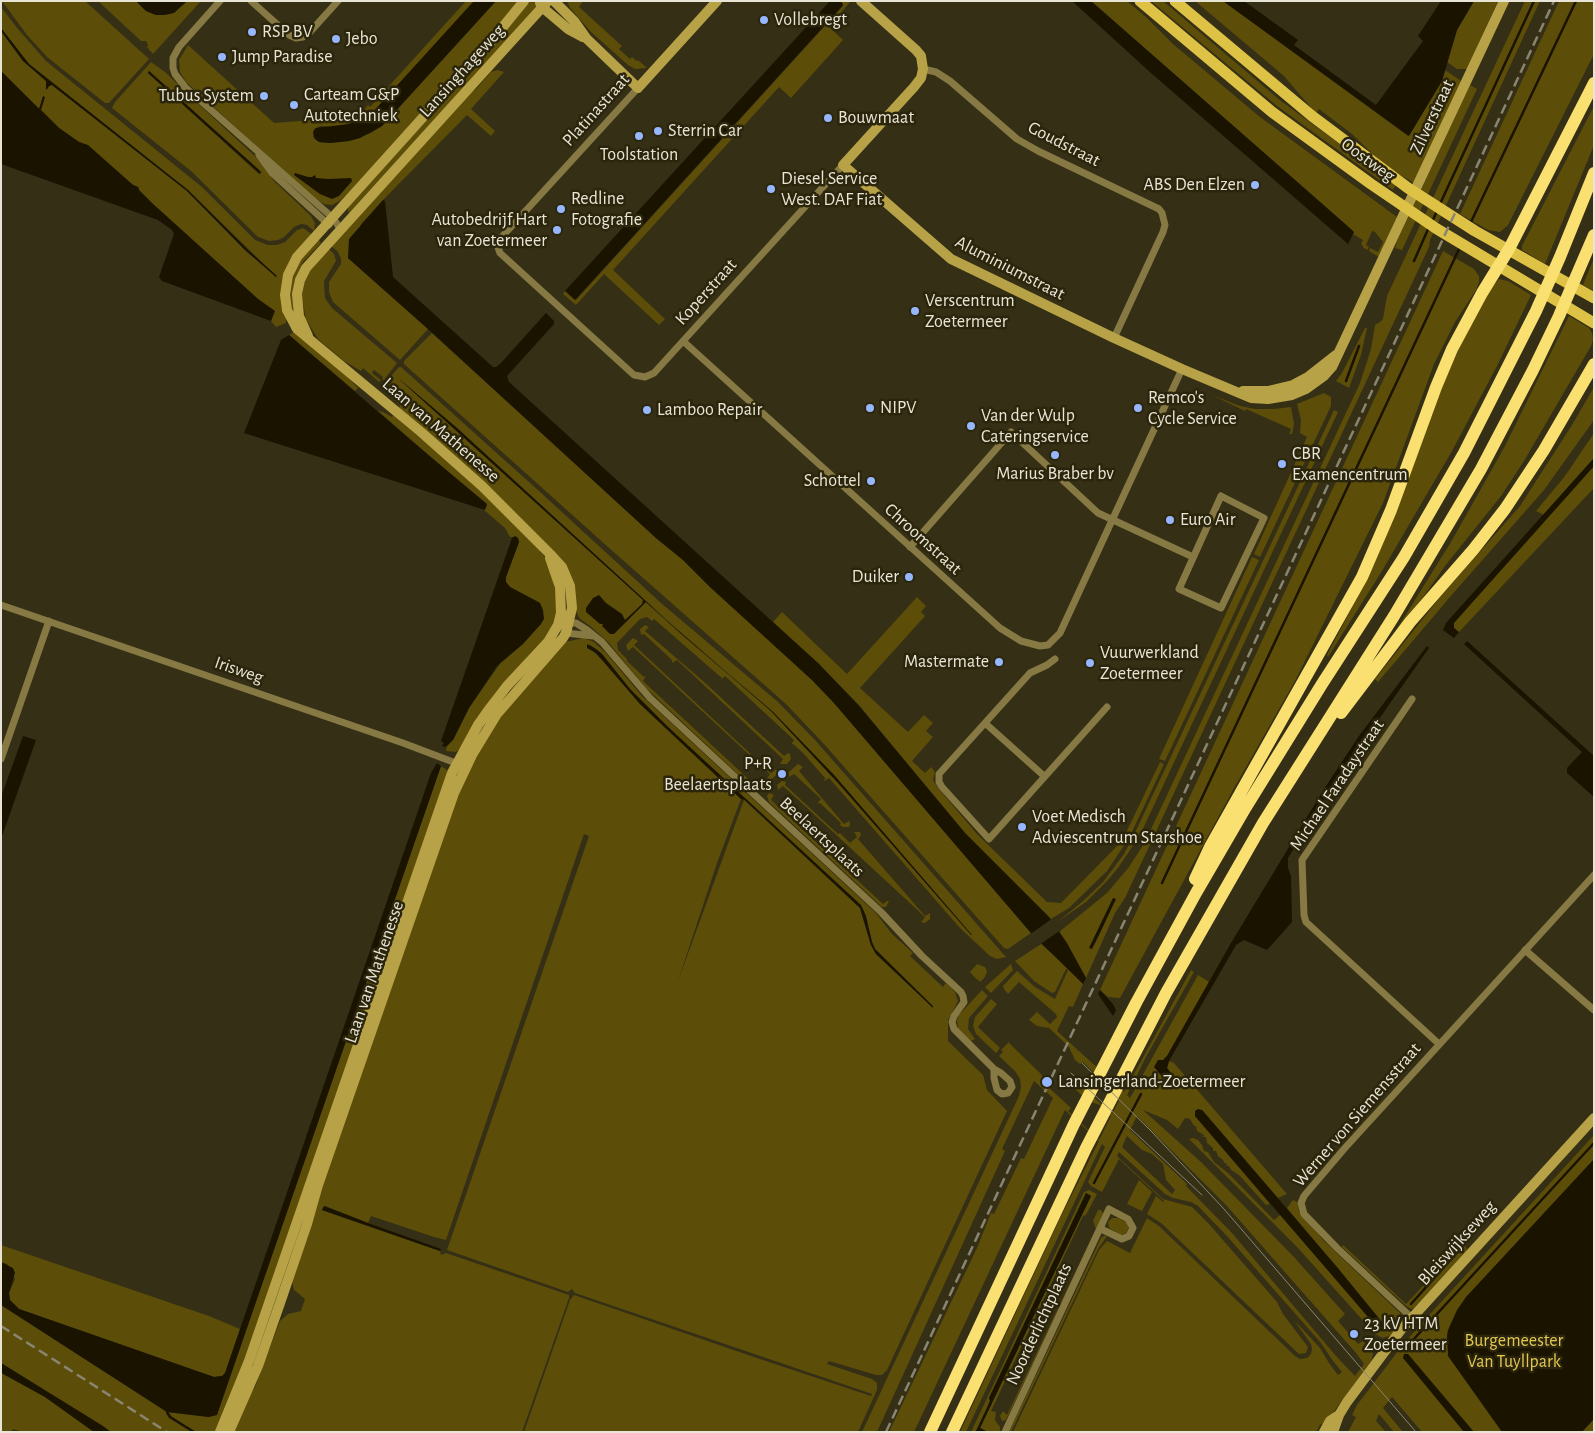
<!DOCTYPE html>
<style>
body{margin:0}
#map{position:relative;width:1595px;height:1433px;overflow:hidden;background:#352f15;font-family:"Alegreya Sans",sans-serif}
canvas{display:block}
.frame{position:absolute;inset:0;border:2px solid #e9e5d6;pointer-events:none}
</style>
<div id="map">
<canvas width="1595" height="1433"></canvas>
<div class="frame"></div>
</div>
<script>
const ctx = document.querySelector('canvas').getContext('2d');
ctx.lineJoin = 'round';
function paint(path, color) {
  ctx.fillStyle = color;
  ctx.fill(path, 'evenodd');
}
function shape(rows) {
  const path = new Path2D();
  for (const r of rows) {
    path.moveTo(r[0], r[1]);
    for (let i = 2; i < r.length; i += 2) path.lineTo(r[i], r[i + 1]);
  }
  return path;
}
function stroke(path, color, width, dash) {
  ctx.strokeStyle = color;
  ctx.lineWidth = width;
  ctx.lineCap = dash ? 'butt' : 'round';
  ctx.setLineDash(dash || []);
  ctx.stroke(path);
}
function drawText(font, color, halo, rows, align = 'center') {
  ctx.font = font + ' "Alegreya Sans",sans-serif';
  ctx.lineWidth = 5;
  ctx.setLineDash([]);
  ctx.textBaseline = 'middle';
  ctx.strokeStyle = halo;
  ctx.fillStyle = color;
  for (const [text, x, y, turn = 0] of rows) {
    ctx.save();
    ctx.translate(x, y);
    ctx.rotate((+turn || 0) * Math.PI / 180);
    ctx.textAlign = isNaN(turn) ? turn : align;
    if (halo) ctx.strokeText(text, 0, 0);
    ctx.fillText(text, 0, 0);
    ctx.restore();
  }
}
paint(shape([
 [2,1,85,1,149,59,109,103,105,103,47,57,27,35],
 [98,1,136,1,146,11,156,15,183,5,187,1,201,1,153,54,147,47,148,45,146,41,141,41],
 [466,1,474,1,373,112,349,124,335,127,320,126,314,129,313,137,319,142,330,143,349,141,371,133,382,126,394,113,496,1,520,1,497,28,349,192,341,200,332,205,324,204,314,198,186,82,180,72,179,60,188,45,274,123,324,119,325,121,348,120,362,113,368,105,370,107],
 [530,1,534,1,537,7,349,213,347,206,471,73],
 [567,1,581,1,582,3,579,7,622,46,619,49,630,59,632,57,637,61,638,60,647,68,635,69,628,65,591,32,570,8],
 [841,1,850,2,829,27,843,40,791,98,779,87,613,270,665,319,659,325,604,274,576,305,563,294,565,291,576,300,843,6],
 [1091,1,1127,1,1147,18,1173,44,1260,117,1397,217,1379,257,1369,251,1370,248,1378,252,1383,242,1375,232,1372,231,1366,245,1369,247,1367,250,1363,247,1363,246,1361,244,1363,240,1353,234,1354,232,1344,223],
 [1151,1,1163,1,1281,101,1396,185,1393,190,1277,106],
 [1195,1,1223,1,1408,136,1442,81,1445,70,1461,81,1414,183,1385,166,1352,134,1319,109,1316,113,1312,109,1284,76],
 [1474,1,1498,1,1467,69,1457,69,1447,62,1457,30],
 [1525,1,1540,1,1430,240,1429,247,1125,898,1115,913,1086,978,1059,932,1107,893,1129,867,1145,842,1360,383,1371,349,1375,325,1380,322,1383,319,1387,296],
 [1559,1,1594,1,1594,54,1508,225,1500,232,1488,230,1460,214],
 [1,7,18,29,46,61,202,187,255,240,268,245,277,245,285,242,297,230,303,228,313,235,292,258,286,323,276,327,271,321,274,311,258,299,153,204,139,190,138,187,133,185,87,145,79,142,59,128,1,71,1,31,23,61,46,81,47,90,49,86,52,85,57,89,187,191,245,250,276,276,188,190,29,64,1,28],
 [151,62,165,72,194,100,257,158,274,181,311,216,315,223,314,231,307,225,301,224,294,227,284,237,278,240,269,241,258,237,191,171,112,108,115,102],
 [149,71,258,169,261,172,259,174,148,73],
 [497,70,504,72,471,109,495,131,491,136,467,115,383,200,361,224,348,258,428,329,400,360,333,302,329,292,329,282,341,264,341,259,338,252,330,245,464,98,476,89,491,72],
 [1470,85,1477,89,1402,250,1395,248,1397,241],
 [1594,106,1594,145,1545,264,1522,250,1522,246],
 [318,239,321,243,303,262,297,276,297,317,293,317,288,291,291,276,300,258],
 [328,248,334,254,336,261,324,281,325,298,332,308,397,363,384,380,382,379,383,377,374,370,372,373,381,380,379,382,363,368,361,371,344,361,318,339,306,320,302,297,304,283,308,273],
 [1443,251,1474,269,1479,276,1479,282,1476,290,1455,322,1434,364,1383,503,1295,681,1233,790,1120,998,1108,997,1100,990],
 [1594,258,1594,291,1583,285],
 [1499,279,1508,281,1531,295,1497,366,1452,451,1382,571,1328,657,1327,655,1366,581,1444,382,1461,343,1491,288],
 [1569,316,1589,328,1592,333,1593,339,1591,346,1524,461,1501,496,1445,566,1416,607,1395,632,1451,542,1505,446],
 [1365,328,1367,328,1361,355,1349,388,1336,381,1342,373],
 [295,331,342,371,358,388,355,391,289,335],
 [432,333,656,538,683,560,710,587,812,680,834,703,1031,933,1008,949,1004,948,823,743,786,704,608,547,404,364,404,361],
 [399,367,401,367,539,491,661,603,778,702,815,740,1006,957,997,959,990,956,960,928,829,778,824,781,825,778,803,753,793,744,791,745,794,740,725,676,721,680,722,678,716,673,654,619,652,621,647,617,640,619,617,643,618,650,627,659,627,661,644,677,646,676,643,681,758,788,762,784,764,787,762,790,756,791,647,689,608,642,590,626,579,618,548,547,519,516,399,408,400,406,391,396,395,391,386,382],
 [398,378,457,428,684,636,772,711,834,775,972,935,839,784,771,711,683,636],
 [1594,387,1594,420,1544,490,1450,597,1378,682,1375,679,1441,596,1520,506,1572,425],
 [1324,393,1331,397,1331,406,1260,557,1254,554,1307,437,1300,433,1301,420,1297,404],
 [1212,395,1240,406,1255,409,1274,409,1291,407,1294,424,1292,434,1289,434,1291,429,1246,409,1245,411],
 [1334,410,1338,412,1140,835,1118,868,1107,881,1086,902,1056,923,1082,902,1103,882,1124,854,1133,837],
 [378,411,383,412,392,417,393,415,472,482,528,537,546,558,559,602,552,632,466,743,456,752,446,751,447,744,453,740,469,708,502,661,540,603,510,587,506,582,506,577,519,542,517,537,510,537,505,528,484,510,487,506],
 [1594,433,1594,458,1544,515,1536,511,1565,476],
 [1594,466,1594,488,1459,632,1454,628,1453,624,1464,611],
 [1252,557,1259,560,1165,761,1159,759],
 [917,597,926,606,921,612,925,616,860,688,908,732,924,715,933,723,926,731,933,737,912,761,925,773,931,767,935,772,933,780,938,788,977,834,1047,902,1061,903,1122,841,1160,762,1164,764,1129,838,1107,871,1069,908,1051,919,965,833,859,705,819,664,773,622,782,612,847,674],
 [645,625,649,627,645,631,703,681,784,756,788,753,790,754,791,759,787,764,780,764,783,759,677,660,672,663,672,660,644,634,641,635,640,629],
 [584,638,594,642,606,653,642,696,876,913,892,934,913,953,910,956,943,987,946,983,955,992,958,1001,948,1020,948,1041,983,1075,987,1090,1007,1111,887,1370,882,1375,876,1375,829,1361,827,1364,872,1379,877,1383,877,1390,858,1432,524,1432,570,1300,574,1295,748,1355,871,1396,872,1394,578,1294,575,1293,572,1289,568,1292,447,1250,589,836,584,834,446,1240,434,1237,371,1216,368,1223,325,1206,322,1210,440,1251,441,1255,446,1253,569,1295,569,1298,522,1432,231,1432,239,1411,255,1387,280,1321,288,1314,301,1311,305,1299,294,1290,292,1281,314,1208,463,780,473,761,512,699,565,642],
 [589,644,602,654,630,689,667,726,863,910,872,942,875,949,933,1007,876,954,871,945,860,908,744,800,678,981,717,863,741,799,640,704,604,662,591,649],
 [633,638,638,641,634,645,771,773,776,769,777,774,772,779,767,779,770,774,633,647,628,651,626,645],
 [798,764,803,767,799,771,844,824,849,821,850,824,849,827,843,827,840,825,841,823,820,803,817,804,821,799,794,774,789,777,789,772],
 [441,766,447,770,447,775,267,1303,218,1432,111,1432,1,1363,1,1305,167,1412,209,1417,247,1326],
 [782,781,786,782,785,785,838,834,840,833,850,843,857,837,854,832,860,832,861,835,858,839,925,916,930,913,930,919,925,923,921,922,925,917,805,806,783,786,778,790,777,785],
 [769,793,774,795,771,800,883,904,887,901,889,901,886,907,882,907,769,802,767,796],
 [1041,944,1076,975,1083,984,1073,1007,1069,1006,1057,1031,1124,1092,1191,970,1194,972,1146,1057,1127,1095,1130,1098,1198,975,1209,982,1167,1056,1163,1060,1158,1060,1176,1083,1177,1081,1167,1068,1169,1061,1174,1063,1287,1194,1278,1198,1202,1110,1196,1110,1195,1116,1270,1204,1266,1205,1239,1175,1231,1170,1229,1166,1227,1166,1226,1163,1224,1163,1223,1160,1218,1156,1216,1151,1213,1151,1213,1148,1207,1143,1206,1137,1203,1137,1204,1135,1197,1131,1196,1126,1194,1126,1190,1119,1185,1118,1178,1129,1167,1120,1143,1110,1201,1162,1294,1257,1345,1314,1338,1321,1358,1344,1363,1341,1368,1348,1371,1345,1373,1354,1371,1361,1327,1421,1320,1425,1316,1432,1013,1432,1099,1250,1107,1241,1130,1253,1147,1218,1159,1226,1295,1356,1300,1359,1307,1358,1311,1354,1312,1349,1311,1344,1294,1320,1320,1348,1329,1363,1338,1375,1342,1372,1333,1361,1321,1343,1226,1235,1198,1206,1191,1202,1173,1198,1165,1194,1119,1152,1117,1156,1163,1199,1192,1207,1209,1224,1277,1302,1283,1314,1308,1347,1306,1353,1299,1354,1161,1223,1147,1214,1156,1196,1163,1202,1164,1201,1119,1159,1102,1192,1091,1186,1088,1182,1105,1147,1102,1144,966,1432,960,1432,1061,1216,1099,1141,1065,1110,914,1432,889,1432,977,1248,991,1213,994,1214,1021,1158,1024,1159,1053,1098,1034,1081,1002,1149,1005,1151,877,1432,862,1432,1019,1096,1021,1087,1020,1079,1015,1071,999,1056,1003,1052,1001,1050,1009,1042,1010,1044,1041,1074,1047,1086,1071,1108,1068,1111,1099,1140,1111,1116,1100,1105,1088,1101,1076,1090,1074,1086,1072,1077,1112,1114,1120,1099,1083,1062,1080,1064,1075,1060,1069,1047,1062,1040,1049,1028,1037,1026,1029,1020,1037,1012,1050,1024,1057,1017,1056,1014,1019,982,1008,994,1004,989,1003,986,1017,971,1035,987,1055,999,1068,970,1066,969,1055,992,1052,993,1034,981,1015,961],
 [1137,1116,1226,1205,1356,1353,1364,1364,1355,1376,1336,1356,1232,1233,1186,1186,1187,1184,1130,1130],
 [1127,1136,1142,1150,1152,1154,1163,1164,1166,1180,1175,1190,1172,1194,1122,1147],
 [977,964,985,967,987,971,985,977,980,982,978,980,979,978,977,980,970,972],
 [1011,964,1013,970,991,993,985,987],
 [982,990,988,996,969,1018,968,1029,975,1039,971,1041,958,1029,957,1020,959,1015],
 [991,999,997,1004,978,1027,1000,1048,996,1053,976,1034,973,1026,975,1017],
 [1594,1135,1594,1432,1422,1432,1392,1397,1383,1408,1403,1432,1394,1432,1379,1414,1376,1421,1386,1432,1348,1432,1356,1417,1352,1415,1357,1405,1402,1346,1404,1353,1411,1344,1407,1340,1420,1325],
 [1193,1138,1198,1140,1202,1145,1204,1151,1208,1152,1214,1162,1228,1173,1274,1220,1280,1215,1382,1332,1386,1327,1287,1208,1293,1200,1297,1202,1299,1211,1324,1241,1402,1315,1403,1321,1391,1335,1383,1338,1375,1334,1297,1247,1189,1139],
 [1139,1180,1152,1192,1142,1211,1127,1204],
 [1089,1190,1097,1194,1086,1215,1083,1216,991,1411,996,1412,995,1420,1000,1427,1000,1432,988,1432,980,1428,1091,1196,1086,1193,989,1398,990,1401,986,1410,976,1431,978,1432,971,1432,1084,1192],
 [1098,1210,1101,1210,1103,1213,1094,1235,1006,1420,1002,1421,1000,1416,1003,1411,1007,1415,1096,1229,1093,1221],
 [1112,1218,1118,1218,1127,1223,1129,1229,1126,1233,1121,1235,1109,1228,1108,1222],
 [1104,1236,1107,1236,1098,1249,1011,1432,1009,1432,1101,1238],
 [1462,1244,1465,1245,1467,1251,1414,1308,1411,1309,1405,1305,1342,1247,1343,1245,1406,1304],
 [1,1245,209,1316,240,1329,225,1373,222,1376,214,1377,19,1309,10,1300,9,1293,15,1279,7,1264,1,1262],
 [1,1372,45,1397,94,1432,23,1432,13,1429,11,1432,1,1432]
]), '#5c4d08');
paint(shape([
 [136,1,187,1,174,13,165,15,156,15,146,11],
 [474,1,496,1,382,126,360,138,349,141,330,143,319,142,315,139,313,132,316,128,349,124,373,112],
 [830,1,841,1,843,5,575,300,565,291],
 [1072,1,1091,1,1344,223,1354,232,1348,244,1151,73],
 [1223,1,1244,1,1298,40,1294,45,1376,105,1423,41,1418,36,1441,1,1474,1,1457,30,1442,81,1409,136],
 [1,28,29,64,188,190,249,251,277,276,276,277,245,250,187,191,57,89,52,85,49,86,46,90,46,81,23,61,1,31],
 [1,71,39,109,43,96,45,97,41,110,59,128,79,142,88,145,133,185,138,187,139,190,153,204,258,299,275,311,271,321,162,281,159,277,174,234,172,230,158,220,1,164],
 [149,71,258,169,261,172,260,174,148,73],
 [295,173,308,177,312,177,315,175,316,178,328,179,351,178,352,181,339,196,332,199,320,194,294,175],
 [383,200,385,201,393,277,493,367,496,367,500,364,546,313,554,321,554,324,507,376,509,382,819,664,837,683,859,706,965,833,1049,917,1067,943,1086,978,1083,984,1031,933,834,703,812,680,710,587,683,560,656,538,428,329,348,258,349,239],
 [289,335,426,453,487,504,485,510,244,433,281,340],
 [398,378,457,428,684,636,772,711,834,775,972,935,971,935,839,784,771,711,646,602,614,634,610,634,602,626,603,624,600,624,586,612,586,608,593,598,599,595,606,603,622,614,625,620,642,604,643,600],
 [1594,458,1594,466,1454,623,1454,628,1459,632,1454,638,1443,630,1446,623],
 [515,536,518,538,519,542,506,577,506,582,510,587,540,603,543,610,544,619,541,624,523,644,497,666,469,708,453,740,446,747,442,746,444,743,441,741,512,538],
 [1467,641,1594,756,1594,797,1567,773,1567,768,1582,752,1464,644],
 [587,644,596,649,602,654,630,689,667,726,861,905,866,916,872,942,875,949,933,1006,933,1008,876,954,871,945,860,908,745,800,741,799,640,704,596,653,587,648],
 [1427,646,1429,648,1338,777,1288,858,1288,868,1291,876,1292,922,1267,950,1244,940,1236,945,1169,1061,1167,1068,1177,1081,1174,1087,1170,1086,1154,1067,1158,1060,1163,1060,1167,1056,1231,943,1324,789,1359,736],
 [23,736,36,740,1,839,1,797],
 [437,763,441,766,217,1415,209,1417,167,1412,1,1305,1,1262,13,1268,15,1273,9,1293,10,1300,19,1309,214,1377,222,1376,225,1373,431,773],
 [1113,898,1116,899,1099,935,1092,949,1089,948],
 [1100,990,1113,1004,1116,1010,1113,1016,1098,994],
 [1198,1109,1202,1110,1337,1267,1386,1327,1385,1331,1380,1331,1195,1116,1195,1111],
 [1594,1159,1594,1419,1582,1432,1502,1432,1448,1356,1447,1336,1448,1330,1457,1310,1466,1297],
 [1086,1193,1091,1196,980,1428,988,1432,976,1431,986,1410,990,1401,989,1398],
 [324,1206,368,1223,441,1249,440,1251,322,1210],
 [1404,1354,1408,1354,1474,1432,1464,1432,1403,1358],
 [1,1363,103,1426,111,1432,94,1432,45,1397,3,1374,1,1372]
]), '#191300');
paint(shape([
 [1053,918,1061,930,1039,945,1029,935]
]), '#352f15');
stroke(shape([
 [1440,204,1534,1],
 [1432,222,1437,211],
 [1470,224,1576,1],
 [1414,261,1429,227],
 [1346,381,1359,346],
 [1162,883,1460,247],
 [1094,1183,1141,1094],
 [1411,1304,1462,1247],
 [1413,1340,1594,1143],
 [167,1412,170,1417,194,1432]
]), '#191300', 2.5);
stroke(shape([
 [220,1,179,47,173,58,173,68,175,74,185,87,333,218,341,230],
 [251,1,289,35,296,38,303,37,310,32,338,1],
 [923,69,936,72,950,81,1017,139,1038,151,1159,209,1162,213,1165,225,1163,232,1114,338],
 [638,88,499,240,497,245,500,253,634,375,645,377,654,373,843,165],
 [259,155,272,173,329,225],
 [683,341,1000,628,1021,641,1040,646,1048,645,1060,633,1182,369],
 [1221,496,1264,518,1221,608,1179,589,1221,496],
 [910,547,1011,432,1098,513,1193,557],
 [1,605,403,743,461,765],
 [567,623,576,623,587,630,602,642,650,698,881,912,922,956,961,992,963,996,964,1002,954,1016,952,1022,954,1029,994,1069,1001,1073,1010,1081,1012,1087,1008,1093,1002,1094,997,1090,994,1078,994,1069],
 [564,631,566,633,593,636],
 [1055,659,1047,665,1030,673,939,774,939,782,942,787,989,839,1107,707],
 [1412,699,1302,860,1304,915,1306,922,1439,1044],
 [985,723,1044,776],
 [1,759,49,621],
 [1525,950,1594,1010],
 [1412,1318,1337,1248,1304,1214,1301,1203,1304,1196,1344,1149,1594,875],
 [1005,1432,1109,1209,1128,1219,1133,1228,1129,1236,1122,1239,1101,1229]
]), '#867943', 7);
stroke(shape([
 [554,1,574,21,586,38,638,88,717,1],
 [861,1,916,50,921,56,923,69,921,78,914,87,843,165,951,259,1114,338,1182,369,1251,398,1268,399,1292,395,1306,389,1324,376,1332,367,1504,1],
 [540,3,542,7,568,29,583,37],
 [308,336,299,316,297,294,300,280,306,268,548,1],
 [1243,391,1268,391,1293,385,1308,377,1336,355],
 [220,1432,249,1361,452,773,478,725,490,708,507,686,548,642,558,625,561,613,560,587,550,558],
 [229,1432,258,1366,280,1303,307,1224,318,1185,454,793,472,755,497,714,563,638,566,633,572,608,570,586,562,567,552,556,482,486,421,432,297,329,287,310,285,295,288,275,297,257,489,44,524,1],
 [1324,1432,1330,1421,1339,1415],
 [1333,1432,1339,1415,1347,1402,1400,1331,1594,1118]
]), '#b8a247', 10);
stroke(shape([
 [1140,1,1272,112,1371,184,1437,229,1594,323],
 [1175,1,1312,116,1408,188,1475,231,1594,298]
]), '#dec246', 11);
stroke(shape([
 [1341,713,1410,622,1473,550,1505,509,1544,450,1594,364],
 [1195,879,1210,847,1362,577,1391,510,1436,387,1452,349,1482,293,1509,249,1594,83],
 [930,1432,1074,1124,1136,1003,1196,893,1246,807,1322,684,1404,557,1464,453,1536,311,1560,257,1594,173],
 [952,1432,1086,1148,1166,993,1263,823,1394,616,1481,469,1533,370,1559,316,1594,235]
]), '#fadf71', 12);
stroke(shape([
 [1082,1063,1152,1132,1224,1209,1416,1432],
 [1071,1073,1202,1195]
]), '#8a8571', 1);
stroke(shape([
 [1,1326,167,1432],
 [886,1432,1554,1]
]), '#8a8571', 2.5, [10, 5]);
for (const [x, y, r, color] of [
 [764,20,5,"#96b6fd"],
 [252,32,5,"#96b6fd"],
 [336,39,5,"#96b6fd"],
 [222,57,5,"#96b6fd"],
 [264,96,5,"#96b6fd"],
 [294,105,5,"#96b6fd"],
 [828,118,5,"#96b6fd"],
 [658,131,5,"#96b6fd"],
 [639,136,5,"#96b6fd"],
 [1255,185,5,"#96b6fd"],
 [771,189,5,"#96b6fd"],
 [561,209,5,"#96b6fd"],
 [557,230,5,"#96b6fd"],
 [915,311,5,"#96b6fd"],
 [870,408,5,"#96b6fd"],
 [1138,408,5,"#96b6fd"],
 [647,410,5,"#96b6fd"],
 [971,426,5,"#96b6fd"],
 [1055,455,5,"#96b6fd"],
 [1282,464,5,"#96b6fd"],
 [871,481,5,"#96b6fd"],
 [1170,520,5,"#96b6fd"],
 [909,577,5,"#96b6fd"],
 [999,662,5,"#96b6fd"],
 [1090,663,5,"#96b6fd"],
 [782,774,5,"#96b6fd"],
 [1022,827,5,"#96b6fd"],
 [1047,1082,6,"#96b6fd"],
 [1354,1334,5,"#96b6fd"]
]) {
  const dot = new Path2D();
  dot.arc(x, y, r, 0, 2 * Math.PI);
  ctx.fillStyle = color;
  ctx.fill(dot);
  stroke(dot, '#2b250b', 2);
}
drawText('18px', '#e9e5d6', '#2b250b', [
 ["Vollebregt",774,20],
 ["RSP BV",262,32],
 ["Jebo",346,39],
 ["Jump Paradise",232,57],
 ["Carteam G&P",304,95],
 ["Autotechniek",304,116],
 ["Tubus System",254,96,"right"],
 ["Bouwmaat",838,118],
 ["Sterrin Car",668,131],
 ["Toolstation",639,155,"center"],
 ["Diesel Service",781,179],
 ["West. DAF Fiat",781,200],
 ["ABS Den Elzen",1245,185,"right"],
 ["Redline",571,199],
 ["Fotografie",571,220],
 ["Autobedrijf Hart",547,220,"right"],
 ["van Zoetermeer",547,241,"right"],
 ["Verscentrum",925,301],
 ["Zoetermeer",925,322],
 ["Remco's",1148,398],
 ["Cycle Service",1148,419],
 ["NIPV",880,408],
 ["Lamboo Repair",657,410],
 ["Van der Wulp",981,416],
 ["Cateringservice",981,437],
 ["CBR",1292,454],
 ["Examencentrum",1292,475],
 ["Marius Braber bv",1055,474,"center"],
 ["Schottel",861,481,"right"],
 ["Euro Air",1180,520],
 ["Duiker",899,577,"right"],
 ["Vuurwerkland",1100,653],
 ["Zoetermeer",1100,674],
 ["Mastermate",989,662,"right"],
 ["P+R",772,764,"right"],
 ["Beelaertsplaats",772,785,"right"],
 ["Voet Medisch",1032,817],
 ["Adviescentrum Starshoe",1032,838],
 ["Lansingerland-Zoetermeer",1058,1082],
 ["23 kV HTM",1364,1324],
 ["Zoetermeer",1364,1345]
], 'left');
drawText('18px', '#e9e5d6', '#2b250b', [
 ["Lansinghageweg",462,71,-48],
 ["Platinastraat",596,110,-48],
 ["Zilverstraat",1432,117,-65],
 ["Goudstraat",1064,144,27],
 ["Oostweg",1368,160,36],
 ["Aluminiumstraat",1010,268,27],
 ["Koperstraat",706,292,-48],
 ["Laan van Mathenesse",441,430,41],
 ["Chroomstraat",923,539,42],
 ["Irisweg",239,670,19],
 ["Michael Faradaystraat",1337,785,-56],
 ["Beelaertsplaats",822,837,43],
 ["Laan van Mathenesse",374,972,-71],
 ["Werner von Siemensstraat",1357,1115,-49],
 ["Bleiswijkseweg",1457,1243,-48],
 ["Noorderlichtplaats",1039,1324,-65]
]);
drawText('18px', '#e2c753', '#2b250b', [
 ["Burgemeester",1514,1341],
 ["Van Tuyllpark",1514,1362]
]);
</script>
